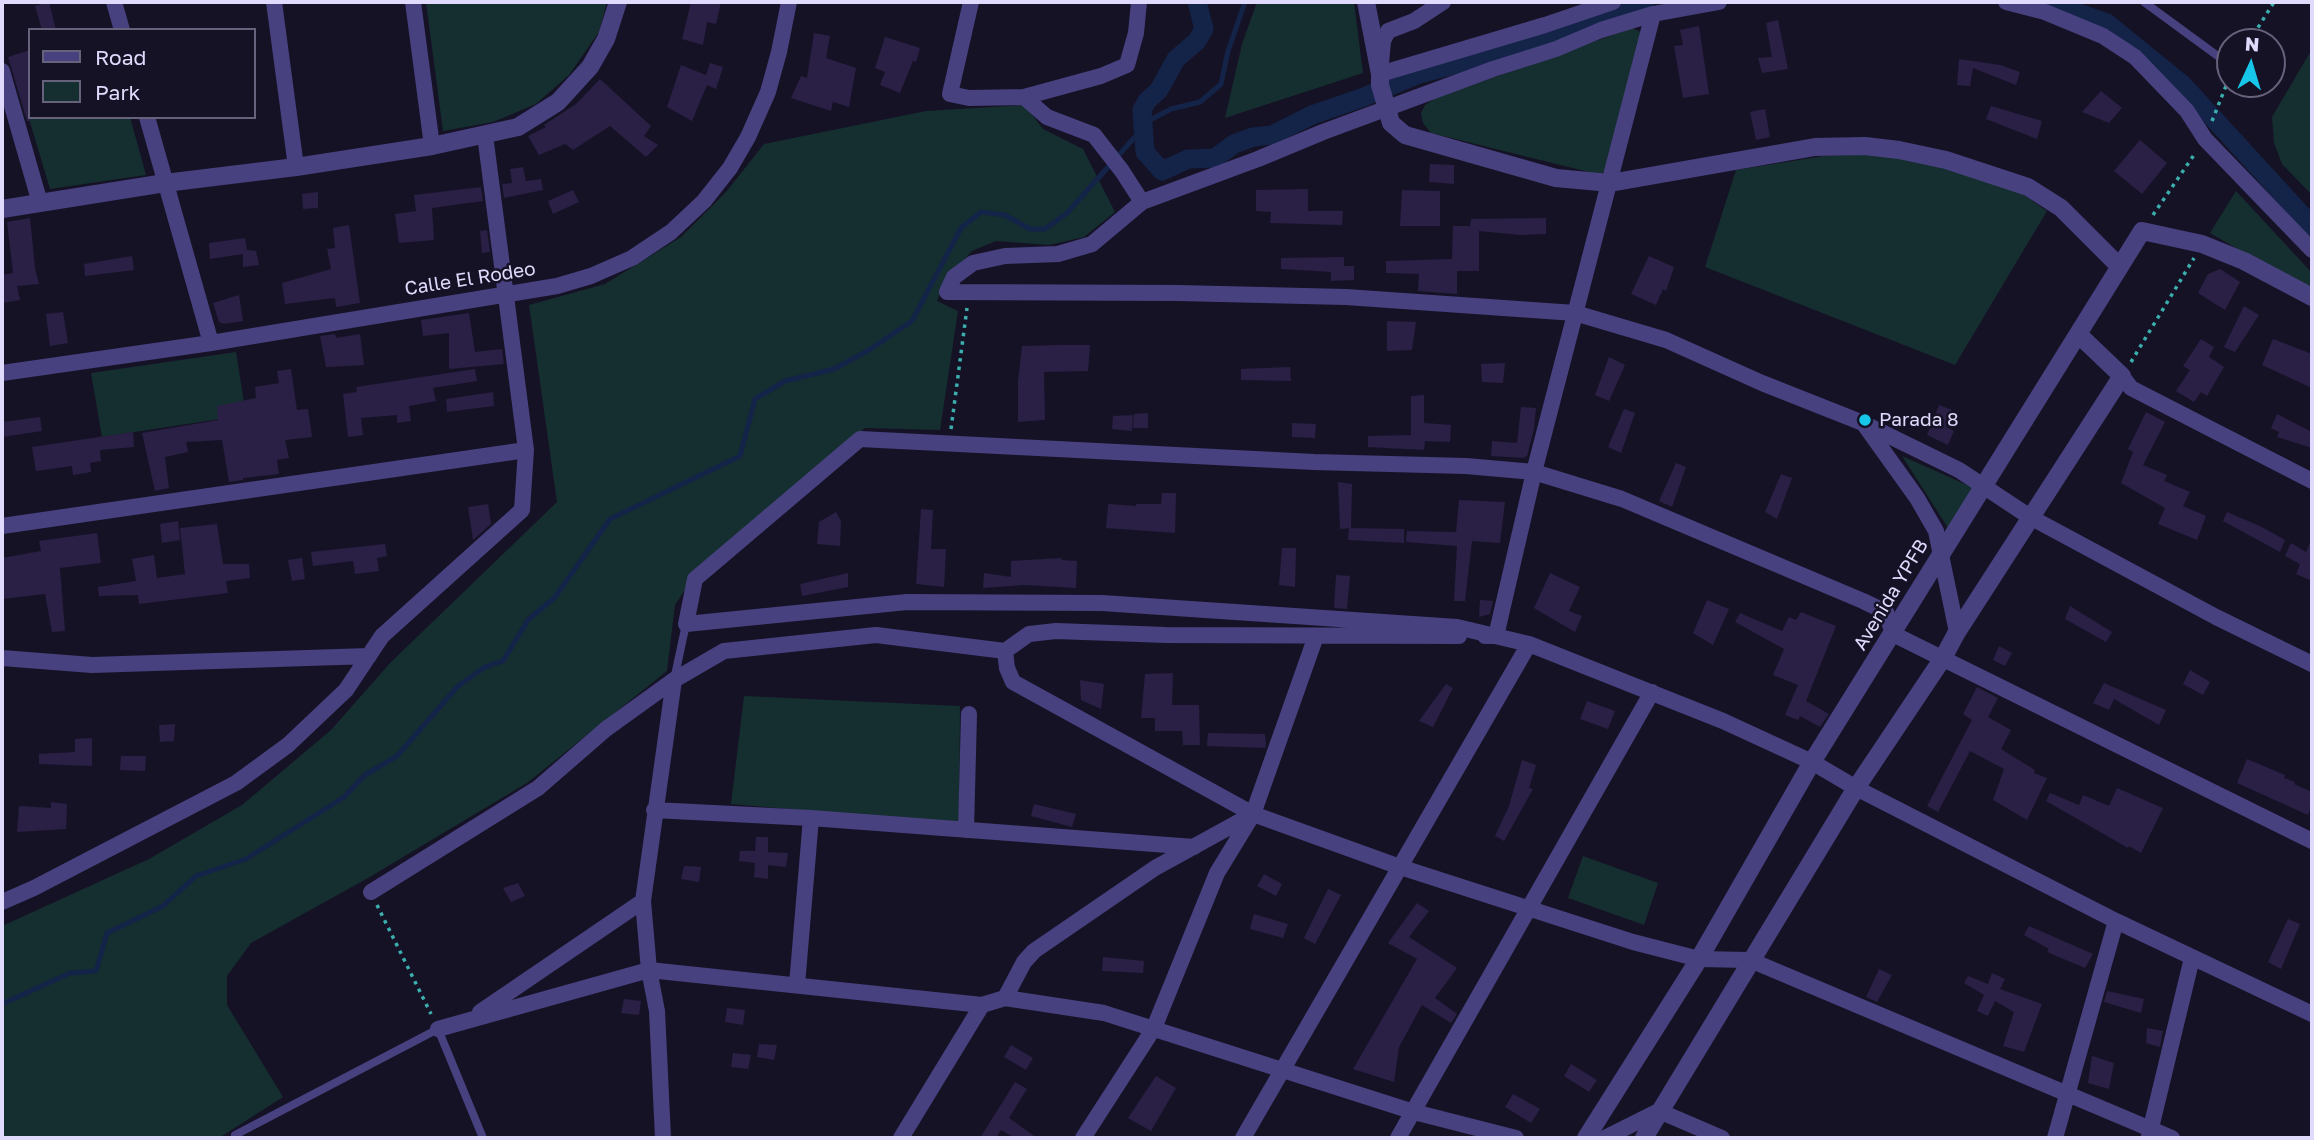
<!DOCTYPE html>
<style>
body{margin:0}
#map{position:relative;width:2314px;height:1140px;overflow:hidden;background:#161226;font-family:"Golos Text",sans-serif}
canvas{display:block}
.frame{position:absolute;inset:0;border:4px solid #e0dafc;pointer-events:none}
.legend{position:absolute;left:28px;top:28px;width:228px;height:91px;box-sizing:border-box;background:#161226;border:2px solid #67627c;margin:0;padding:9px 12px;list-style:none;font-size:21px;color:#e0dafc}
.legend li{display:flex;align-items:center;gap:14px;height:35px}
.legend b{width:35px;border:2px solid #67627c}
.north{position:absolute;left:2216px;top:28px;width:70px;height:70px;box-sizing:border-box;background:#161226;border:2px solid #67627c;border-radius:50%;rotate:4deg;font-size:19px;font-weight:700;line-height:28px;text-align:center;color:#e0dafc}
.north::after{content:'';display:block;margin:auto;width:24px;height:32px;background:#17c7ea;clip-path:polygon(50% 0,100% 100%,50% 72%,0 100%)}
</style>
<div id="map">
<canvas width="2314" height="1140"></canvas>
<div class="frame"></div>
<ul class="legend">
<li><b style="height:9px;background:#484180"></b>Road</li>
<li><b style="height:19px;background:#152e2f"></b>Park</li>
</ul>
<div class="north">N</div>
</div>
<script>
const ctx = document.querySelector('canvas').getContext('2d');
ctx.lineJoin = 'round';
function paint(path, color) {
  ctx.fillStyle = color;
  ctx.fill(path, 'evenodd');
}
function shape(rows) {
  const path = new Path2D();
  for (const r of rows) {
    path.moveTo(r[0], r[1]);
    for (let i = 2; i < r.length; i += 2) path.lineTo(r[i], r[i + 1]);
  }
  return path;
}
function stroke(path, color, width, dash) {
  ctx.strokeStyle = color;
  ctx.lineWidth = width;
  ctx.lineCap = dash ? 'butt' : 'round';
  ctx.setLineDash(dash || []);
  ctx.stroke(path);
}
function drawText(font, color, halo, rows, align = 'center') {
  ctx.font = font + ' "Golos Text",sans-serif';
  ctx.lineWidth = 5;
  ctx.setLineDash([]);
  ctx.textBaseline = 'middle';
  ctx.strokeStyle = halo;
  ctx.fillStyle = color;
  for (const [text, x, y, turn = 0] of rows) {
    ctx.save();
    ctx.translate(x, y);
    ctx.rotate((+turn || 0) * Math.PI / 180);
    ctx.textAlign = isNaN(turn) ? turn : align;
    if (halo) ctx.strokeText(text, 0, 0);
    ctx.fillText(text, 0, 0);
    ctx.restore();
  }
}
paint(shape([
 [426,2,607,2,599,32,569,75,536,104,493,122,443,131],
 [1257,2,1354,2,1363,73,1225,118,1242,44],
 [1632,28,1641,32,1606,169,1601,175,1431,133,1423,123,1421,113,1425,105,1436,98],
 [2312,49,2312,195,2282,164,2274,143,2272,117],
 [12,62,30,117,130,117,146,175,50,189],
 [1025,105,1043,129,1083,149,1115,212,1084,237,1049,245,996,241,972,251,943,284,937,301,958,311,940,430,865,428,692,579,675,605,667,671,527,783,368,878,251,943,227,976,227,1005,283,1097,219,1138,2,1138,2,926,149,859,242,805,331,730,391,662,557,502,529,305,605,284,681,237,726,192,764,144,926,111],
 [1873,154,1945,165,2021,193,2047,211,1955,365,1705,267,1736,170,1824,156],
 [2236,191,2312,273,2312,292,2210,233],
 [236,352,246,415,102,437,91,373],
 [1902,456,1974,488,1950,531],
 [744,696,960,706,959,824,731,804],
 [1583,856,1658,883,1644,925,1568,898]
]), '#152e2f');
stroke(shape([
 [2,1004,70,973,96,971,107,933,163,906,196,876,246,859,344,797,365,775,397,756,458,686,485,667,503,661,528,620,555,597,610,519,740,456,755,399,785,381,834,369,869,350,912,321,961,228,981,212,1005,215,1030,229,1045,229,1067,213,1150,120,1171,109,1200,102,1221,84,1228,51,1245,2]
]), '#132448', 5);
stroke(shape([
 [1197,2,1204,29,1197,41,1176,59,1159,90,1147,101,1142,110,1145,152,1162,171,1188,159,1215,158,1234,144,1253,137,1272,135,1312,115,1364,97,1419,74,1525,46,1621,7,1645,2],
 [2047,2,2107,23,2182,84,2312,226]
]), '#132448', 19);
paint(shape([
 [49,2,56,30,42,30,35,6],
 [691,2,721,2,716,24,707,22,703,45,682,39],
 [1778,20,1788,69,1762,73,1758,58,1772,57,1766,23],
 [1699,26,1709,94,1683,98,1674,46,1683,45,1680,30],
 [814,33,830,36,826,58,856,68,849,107,833,102,831,111,791,98,801,76,807,78],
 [885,37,920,48,916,62,913,61,900,93,880,85,885,72,875,68],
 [30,50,30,121,27,121,8,57],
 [1959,59,2000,65,2020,72,2016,85,1973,68,1970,86,1957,85],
 [710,63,723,67,716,89,707,85,692,121,667,107,681,65,706,75],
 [600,79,651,126,644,136,658,145,646,157,610,126,573,150,565,144,539,155,528,136,546,127,544,125,576,104],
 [2101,91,2122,108,2109,123,2082,112],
 [1991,106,2042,121,2037,139,1986,119],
 [1765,109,1770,137,1756,140,1750,112],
 [2140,140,2167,163,2142,194,2114,171],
 [1430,164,1454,165,1454,184,1429,182],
 [523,167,526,181,541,179,543,190,504,198,502,184,512,183,510,169],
 [481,187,483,201,432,208,434,240,399,243,395,214,416,211,414,195],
 [1308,189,1308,211,1343,211,1342,225,1270,223,1271,212,1256,211,1256,190],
 [573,190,579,202,553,214,548,201],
 [1402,190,1440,191,1440,226,1400,226],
 [318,192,318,208,303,209,302,194],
 [30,218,35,268,39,284,17,286,20,300,2,303,2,275,13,273,7,222],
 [1546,218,1546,234,1520,235,1479,231,1479,271,1457,271,1457,294,1418,291,1419,274,1386,273,1386,261,1452,259,1453,226,1470,226,1471,219],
 [349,225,360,303,336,307,335,298,285,304,282,283,331,269,327,249,335,248,333,228],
 [487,230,490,252,482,253,480,231],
 [245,238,247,250,256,251,259,265,243,267,243,254,210,259,209,243],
 [132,256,134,270,85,276,84,264],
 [1649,256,1674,267,1666,291,1663,289,1656,305,1631,294],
 [1344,257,1344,266,1354,266,1354,280,1331,281,1331,272,1281,269,1281,258],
 [2220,269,2240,282,2225,310,2198,293,2208,274],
 [239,295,243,321,224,324,219,322,213,303],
 [2244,306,2259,315,2235,352,2224,347],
 [63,312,68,343,50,346,46,314],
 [469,313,475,352,502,349,504,364,449,369,449,333,423,336,421,320],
 [1387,321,1416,322,1412,350,1387,351],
 [335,334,336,338,360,334,364,365,326,367,320,336],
 [2201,339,2214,347,2209,357,2224,367,2207,396,2201,392,2194,402,2176,391,2190,370,2183,366],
 [2273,339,2312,354,2312,388,2262,365],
 [1061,345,1090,345,1088,371,1044,372,1045,420,1018,422,1018,381,1022,346],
 [1609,357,1625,365,1609,401,1595,395],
 [1505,363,1503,383,1482,382,1481,364],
 [1290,367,1291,381,1241,380,1241,369],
 [291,369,297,410,308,409,312,437,285,440,289,458,277,460,279,474,243,478,243,480,229,482,222,440,186,442,188,452,165,457,169,488,155,491,142,433,218,420,217,406,256,398,255,387,279,383,277,371],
 [475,369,477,381,433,388,436,401,409,406,411,421,397,423,397,415,361,418,363,435,348,437,343,394,357,392,356,387],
 [493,392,494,406,447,412,446,399],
 [1424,395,1424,423,1451,425,1450,442,1425,441,1424,450,1368,447,1368,436,1411,435,1411,396],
 [1939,405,1952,410,1946,427,1954,431,1948,445,1927,435],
 [1521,407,1536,408,1534,429,1527,456,1524,458,1491,456,1492,441,1517,443],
 [1624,409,1635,413,1621,453,1608,447],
 [2146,412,2165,422,2143,465,2167,475,2164,481,2190,492,2183,506,2206,516,2197,540,2158,524,2165,508,2121,483,2133,452,2128,449],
 [1148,413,1148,428,1133,428,1134,414],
 [2277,414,2312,432,2312,448,2277,437,2279,432,2271,428],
 [1133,415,1132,431,1112,429,1113,416],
 [40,417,42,431,2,437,2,422],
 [1292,423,1316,424,1315,438,1292,437],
 [133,432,134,447,100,450,101,461,90,463,91,472,73,475,72,466,36,471,32,447],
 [1676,463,1686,467,1672,507,1659,501],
 [1781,474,1792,478,1777,519,1765,512],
 [1338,482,1352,484,1351,528,1340,529],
 [1162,493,1176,493,1175,533,1106,528,1108,504,1136,506,1136,504,1161,504],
 [1459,500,1505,502,1500,543,1472,541,1465,601,1454,601,1457,546,1406,542,1407,531,1456,532],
 [488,504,491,524,473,540,468,507],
 [921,509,933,510,931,549,946,549,944,587,916,584],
 [836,512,841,521,840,546,817,544,819,522],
 [2227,512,2260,526,2285,540,2280,552,2223,521],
 [178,521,180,540,162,543,160,524],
 [217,524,223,564,249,564,250,578,226,581,228,593,139,604,138,595,99,596,98,587,136,581,132,559,154,555,157,578,185,574,180,528],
 [1349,528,1404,529,1404,543,1348,540],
 [97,533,101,563,60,568,65,631,52,632,45,594,2,599,2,558,41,551,39,541],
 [2312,537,2312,581,2296,574,2300,564,2285,556,2291,543,2306,552],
 [385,544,387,556,377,558,379,571,355,574,353,561,313,566,311,552],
 [1282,548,1296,548,1295,587,1279,585],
 [302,558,305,579,292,581,288,560],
 [1062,558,1061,560,1077,561,1076,588,1025,585,983,588,984,573,1011,577,1011,561],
 [848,573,848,587,802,596,800,584],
 [1550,573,1580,587,1569,611,1582,616,1575,632,1534,608],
 [1336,575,1350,576,1347,609,1334,608],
 [1480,600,1493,601,1490,614,1479,617],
 [1707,600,1729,609,1713,645,1693,633],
 [2070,606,2112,632,2106,642,2065,619],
 [1801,612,1836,626,1806,701,1829,714,1820,727,1800,716,1798,720,1785,715,1798,685,1773,675,1784,649,1735,622,1740,613,1782,631,1789,617,1796,620],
 [1999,646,2012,653,2005,666,1993,660],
 [2190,670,2210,682,2203,695,2183,684],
 [1173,673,1172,705,1199,705,1200,745,1183,745,1182,731,1155,731,1155,718,1141,718,1145,674],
 [1080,680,1104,684,1101,709,1081,700],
 [2104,683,2166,710,2159,725,2114,699,2109,710,2093,703],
 [1446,684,1453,688,1433,727,1419,721],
 [1977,687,1998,698,1988,717,2011,730,2001,749,2035,770,2034,773,2047,778,2027,820,1993,800,2004,769,1970,751,1938,812,1927,806,1972,720,1963,714],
 [1587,701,1615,711,1608,729,1580,719],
 [175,724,174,741,160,742,159,725],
 [1208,733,1265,734,1266,745,1265,748,1207,746],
 [92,738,92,766,39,764,39,754,75,752,75,739],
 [121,756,146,756,145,771,120,770],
 [2247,759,2285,775,2284,778,2295,782,2294,784,2312,792,2312,805,2308,815,2237,783],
 [1522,760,1536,765,1529,788,1533,789,1504,841,1495,836,1509,806],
 [2117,788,2163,808,2141,853,2129,846,2128,848,2046,801,2050,793,2079,805,2083,795,2109,806],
 [51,802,67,804,66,829,17,832,19,806,51,808],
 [1034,804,1076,814,1072,827,1031,816],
 [756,837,768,837,768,852,788,853,786,867,768,865,768,879,754,877,755,863,739,861,740,851,755,851],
 [684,866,701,867,699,882,681,879],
 [1264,874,1282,884,1276,896,1257,886],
 [518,883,525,896,511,902,503,888],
 [1328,889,1341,895,1315,944,1304,938],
 [1417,903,1429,911,1409,937,1457,968,1435,998,1457,1014,1451,1023,1422,1005,1399,1047,1394,1082,1353,1069,1417,959,1388,943],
 [1254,914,1288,924,1283,938,1250,929],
 [2288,919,2300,924,2281,969,2268,962],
 [2029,926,2093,954,2085,968,2047,952,2049,949,2024,935],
 [1103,957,1144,961,1143,973,1102,971],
 [1879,969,1892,975,1877,1002,1866,997],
 [1992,973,2005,979,2000,989,2042,1004,2024,1052,2003,1046,2014,1012,1995,1001,1988,1016,1977,1011,1984,995,1964,983,1968,976,1988,984],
 [2107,991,2144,999,2141,1013,2104,1002],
 [624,999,641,1001,639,1015,621,1013],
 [727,1008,745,1010,743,1025,725,1022],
 [2147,1028,2163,1031,2160,1047,2146,1043],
 [759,1044,777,1045,774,1060,757,1057],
 [1011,1045,1033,1058,1026,1070,1004,1057],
 [733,1053,751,1055,748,1069,731,1067],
 [2092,1056,2114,1063,2109,1089,2088,1083],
 [1571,1064,1597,1080,1589,1092,1564,1076],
 [1156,1076,1176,1088,1151,1131,1128,1118],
 [1015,1082,1027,1089,1009,1118,1037,1138,1015,1138,1001,1130,996,1138,980,1138],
 [1513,1094,1540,1109,1531,1123,1505,1107]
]), '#2a1f45');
stroke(shape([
 [2249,42,2274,2],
 [2212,121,2230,76],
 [2153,215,2196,152],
 [2131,362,2194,258],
 [951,429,967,308],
 [377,905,431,1014]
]), '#3baeae', 3.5, [3.5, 5]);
stroke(shape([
 [2144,2,2230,65],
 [674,680,686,624],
 [235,1135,438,1029,483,1138]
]), '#484180', 8);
stroke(shape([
 [114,2,122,30],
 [274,2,296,167],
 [413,2,432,146],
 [971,2,950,94,969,98,1024,97,1047,117,1094,135,1122,171,1142,202],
 [1443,2,1414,21,1388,31,1383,41,1380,74,1545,25,1613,2],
 [1719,2,1653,14,1601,30,1556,49,1493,69,1323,132,1258,159,1142,202,1092,244,1058,254,1005,256,973,263,954,277,947,292,1178,293,1346,297,1575,313,1666,340,1762,383,1863,423,1959,470,2030,517,2216,617,2312,664],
 [2006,2,2045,12,2103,36,2135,57,2187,111,2205,139,2312,250],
 [2,71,40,203],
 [1024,97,1101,76,1127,65,1136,33,1139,2],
 [147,117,211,343],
 [2,373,211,343,557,286,591,276,632,258,671,232,704,201,730,168,748,137,768,92,779,52,789,2],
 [2122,376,2131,388,2312,481],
 [1864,424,1917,498,1936,531,1957,632],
 [2,526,526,450],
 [1459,636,1166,635,1056,631,1029,634,1005,651,1007,668,1013,682,1253,814,1400,867,1633,942,1699,959,1750,960,2172,1138],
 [1485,636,1496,636,1534,472,1653,14],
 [2,658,92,665,369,656],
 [654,810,811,818,1194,847],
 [1253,814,1155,868,1034,951,1024,962,1005,998,1104,1013,1414,1112,1516,1138],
 [966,830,969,714],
 [2312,841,1893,634,1886,612,1863,601,1622,499,1534,472,1466,466,1314,462,860,439,695,579,686,624,907,602,1102,603,1457,627,1529,644,1723,721,1812,762,1856,788,2116,921,2312,1014],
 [371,892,538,788,606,729,674,680,724,651,876,635,1005,651],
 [2,902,34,888,236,783,288,745,346,690,382,636,522,510,526,450,485,135],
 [797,985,811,818],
 [480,1012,643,901],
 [438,1029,649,970,982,1005,1005,998],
 [2149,1136,2192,958],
 [663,1138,657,1011,649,970,643,901,674,680],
 [901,1138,982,1005],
 [1083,1138,1154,1028,1217,873,1253,814,1316,636],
 [1243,1138,1529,644],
 [1398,1138,1652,692],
 [1605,1138,1659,1111,1722,1138],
 [2055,1138,2116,921]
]), '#484180', 16);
stroke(shape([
 [1366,2,1380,74,1380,85,1387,109,1391,123,1405,135,1556,178,1610,183,1815,147,1865,146,1899,150,1946,160,2028,187,2061,208,2119,266],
 [2,209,165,183,296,167,432,146,518,127,558,102,590,67,606,39,618,2],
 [1586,1138,1699,959,1812,762,2142,231,2202,244,2244,261,2312,297],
 [1644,1138,1856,788,1943,658,1957,632,2122,376,2078,334]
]), '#484180', 18);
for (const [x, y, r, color] of [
 [1865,420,7,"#17c7ea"]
]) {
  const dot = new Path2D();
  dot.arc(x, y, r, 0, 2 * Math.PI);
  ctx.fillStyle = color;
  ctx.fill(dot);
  stroke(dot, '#161226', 2.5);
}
drawText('19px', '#e0dafc', '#161226', [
 ["Calle El Rodeo",470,279,-9],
 ["Avenida YPFB",1891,595,-59]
]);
drawText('19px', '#e0dafc', '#161226', [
 ["Parada 8",1879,420]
], 'left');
</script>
